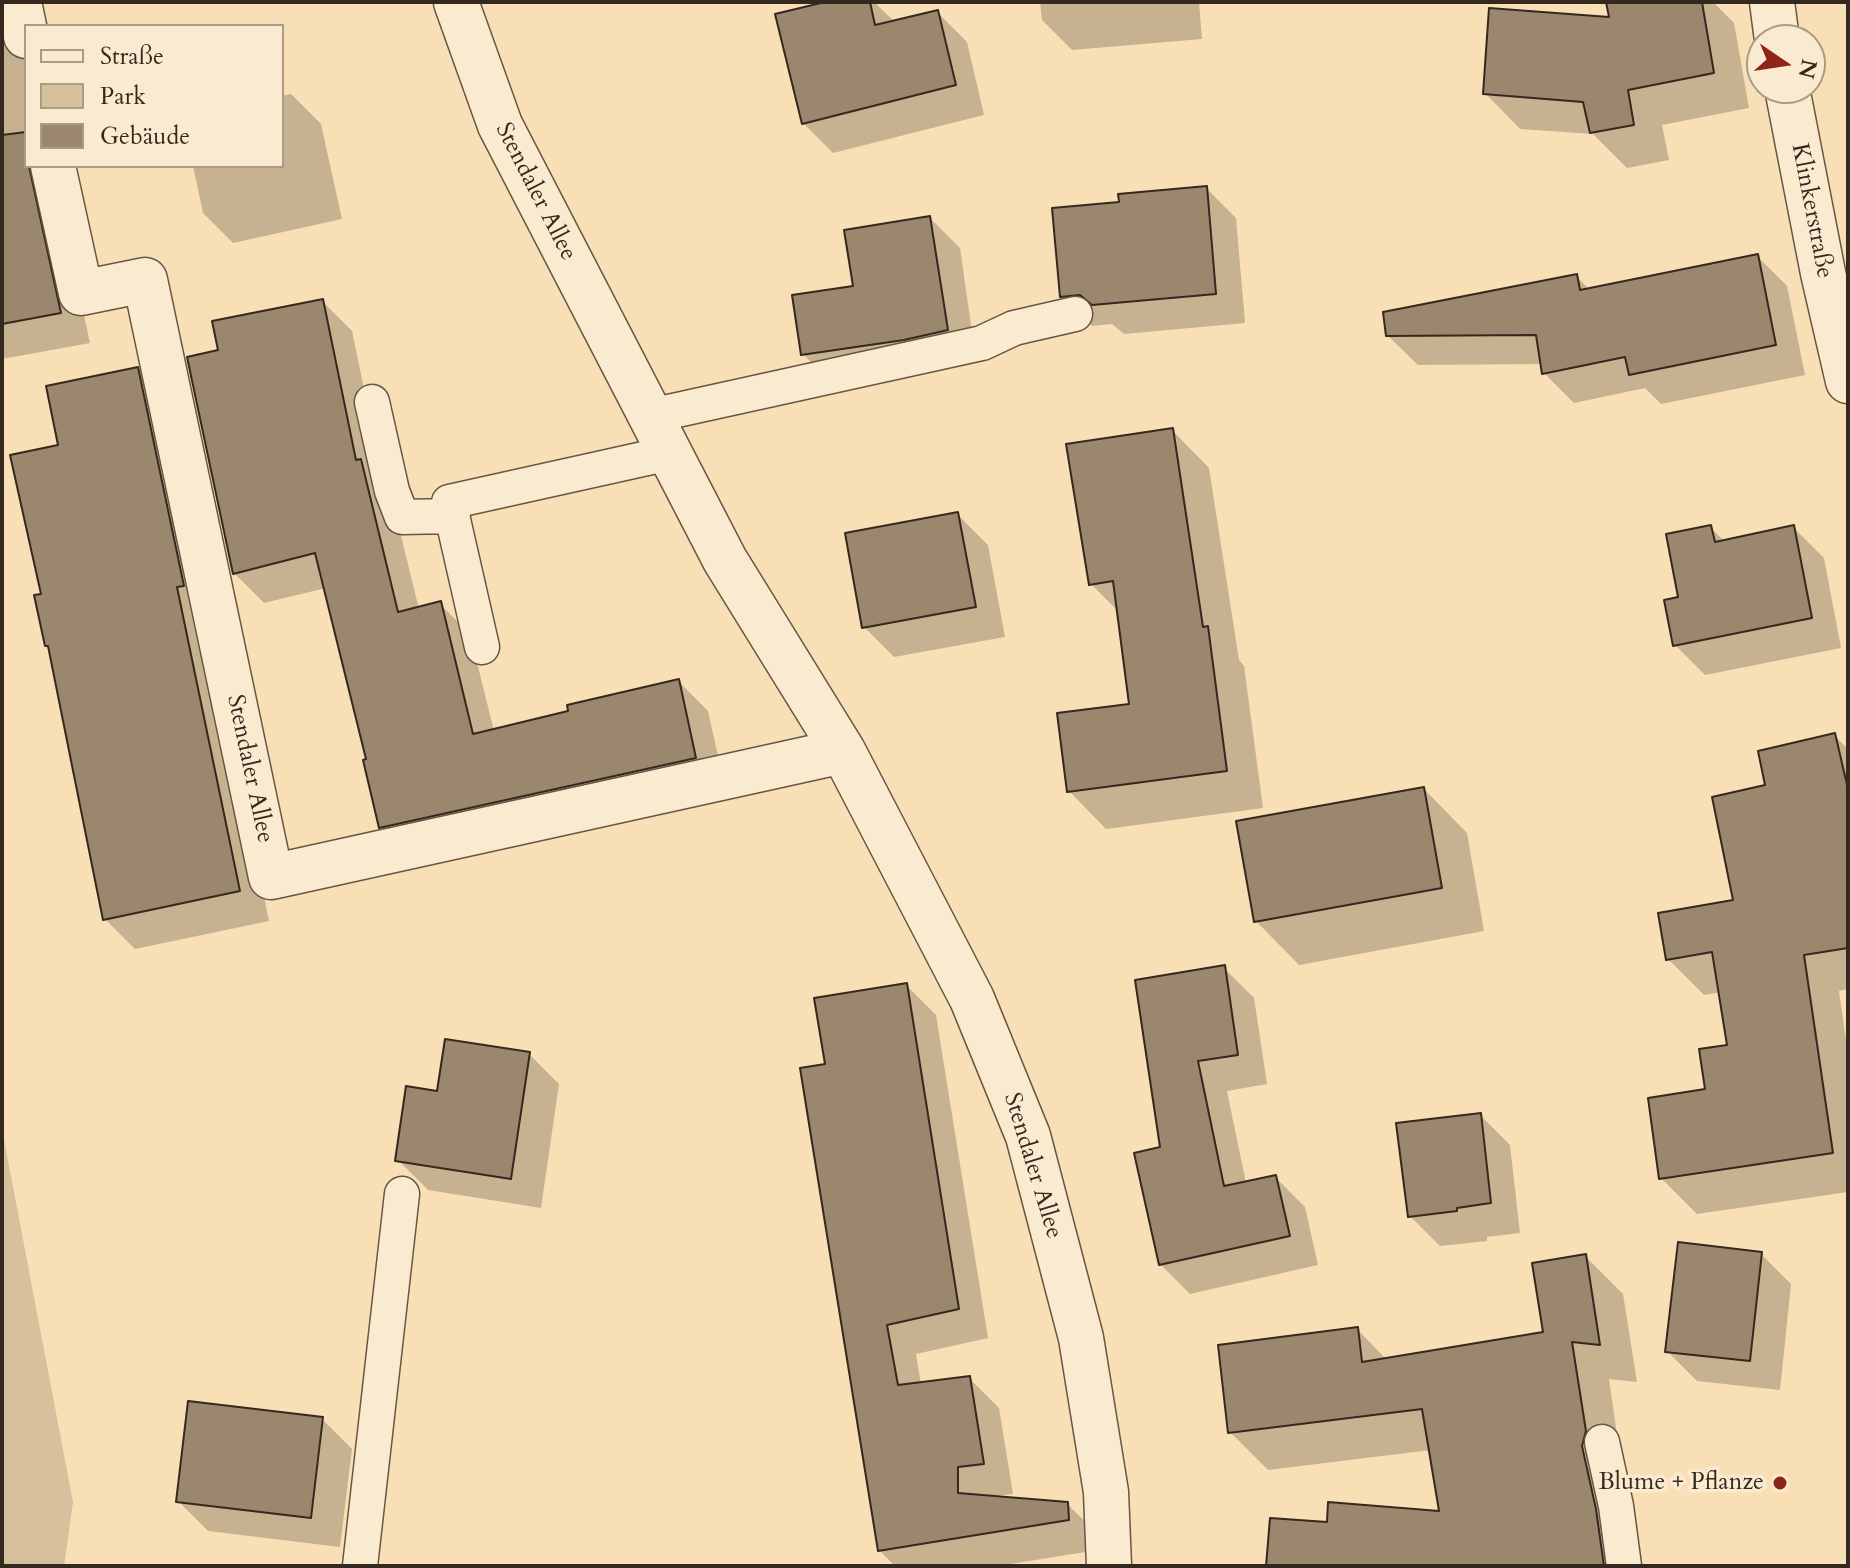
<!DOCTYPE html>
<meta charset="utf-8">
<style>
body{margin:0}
#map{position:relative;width:1850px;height:1568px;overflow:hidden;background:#f8dfb5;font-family:Cardo,serif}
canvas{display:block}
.frame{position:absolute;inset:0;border:4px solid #35281f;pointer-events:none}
.legend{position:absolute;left:24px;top:24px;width:260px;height:144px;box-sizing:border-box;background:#faeacf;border:2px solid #ab9c89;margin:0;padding:10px 14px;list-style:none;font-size:24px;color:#35281f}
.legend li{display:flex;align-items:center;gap:16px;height:40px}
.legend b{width:40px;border:2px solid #ab9c89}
.north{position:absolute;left:1746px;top:24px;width:80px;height:80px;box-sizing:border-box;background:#faeacf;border:2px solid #ab9c89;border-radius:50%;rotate:103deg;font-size:22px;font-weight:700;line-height:32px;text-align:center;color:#35281f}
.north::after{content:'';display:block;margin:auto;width:28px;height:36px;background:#8f2418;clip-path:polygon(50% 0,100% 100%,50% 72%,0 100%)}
</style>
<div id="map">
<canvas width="1850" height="1568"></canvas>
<div class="frame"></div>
<ul class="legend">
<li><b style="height:10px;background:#faeacf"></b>Straße</li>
<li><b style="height:22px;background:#d7c09c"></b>Park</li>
<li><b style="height:22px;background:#9a876d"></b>Gebäude</li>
</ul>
<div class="north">N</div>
</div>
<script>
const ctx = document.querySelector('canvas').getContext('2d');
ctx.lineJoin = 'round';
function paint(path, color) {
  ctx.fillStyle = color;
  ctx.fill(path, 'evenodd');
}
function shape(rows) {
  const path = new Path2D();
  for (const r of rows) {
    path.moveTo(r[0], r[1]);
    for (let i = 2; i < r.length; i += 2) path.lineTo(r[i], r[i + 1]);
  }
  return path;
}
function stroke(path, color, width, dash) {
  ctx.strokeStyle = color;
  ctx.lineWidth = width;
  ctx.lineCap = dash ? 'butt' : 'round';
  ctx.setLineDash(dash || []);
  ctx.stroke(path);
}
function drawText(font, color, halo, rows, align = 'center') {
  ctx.font = font + ' Cardo,serif';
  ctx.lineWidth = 7;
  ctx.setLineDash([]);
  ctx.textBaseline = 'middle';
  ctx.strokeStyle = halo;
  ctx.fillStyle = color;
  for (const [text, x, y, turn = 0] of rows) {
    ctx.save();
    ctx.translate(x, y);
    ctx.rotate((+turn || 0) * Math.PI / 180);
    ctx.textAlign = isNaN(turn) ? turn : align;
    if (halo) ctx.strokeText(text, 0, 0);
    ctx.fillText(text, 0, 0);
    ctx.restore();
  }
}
paint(shape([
 [2,1129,73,1502,64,1566,2,1566]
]), '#d7c09c');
paint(shape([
 [2,2,26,50,26,166,52,166,90,343,2,359],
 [834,2,874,2,895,22,937,12,967,42,984,115,833,153,803,123],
 [1040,2,1199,2,1202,39,1072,50,1042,20],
 [1608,2,1713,2,1734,23,1749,108,1662,125,1669,160,1627,168,1593,134,1520,129,1485,93,1611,19],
 [291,94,321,124,342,219,233,243,203,213,193,166,282,166,282,96],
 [1206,188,1236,218,1245,323,1124,334,1112,324,1092,326,1062,296,1121,204],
 [930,218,960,248,976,360,833,384,803,354,856,288],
 [1757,256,1787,286,1805,375,1661,404,1645,388,1574,403,1544,373,1543,364,1418,365,1387,335,1576,276,1590,290],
 [322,301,352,331,384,485,390,491,419,609,440,604,470,634,494,731,571,713,678,681,708,711,725,787,410,857,380,827,369,760,326,588,264,603,234,573,221,351],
 [137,369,167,399,206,617,269,921,135,949,105,919,51,649,47,645,43,595,61,446],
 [1172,430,1209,468,1239,660,1244,666,1263,808,1106,829,1069,791,1131,706,1119,612,1091,584],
 [958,515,988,545,1005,637,894,657,864,627],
 [1711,528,1725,542,1794,528,1824,558,1841,648,1705,675,1675,645,1681,598],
 [1835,736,1848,749,1848,989,1839,991,1848,1054,1848,1192,1697,1214,1661,1178,1730,1047,1721,992,1704,995,1668,959,1736,902,1768,787],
 [1424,789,1467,833,1484,931,1299,965,1256,921],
 [1224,968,1254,998,1267,1084,1227,1091,1246,1183,1275,1177,1305,1207,1318,1265,1190,1294,1160,1264,1163,1148],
 [906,985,936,1015,988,1338,916,1354,921,1384,969,1378,999,1408,1013,1494,993,1496,1067,1504,1098,1534,1098,1550,998,1566,895,1566,879,1550,827,1066],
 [529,1054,559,1084,541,1208,428,1190,398,1160,439,1094],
 [1480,1115,1510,1145,1520,1233,1487,1237,1487,1241,1440,1246,1410,1216],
 [1761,1254,1791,1284,1780,1390,1697,1381,1667,1351],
 [1585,1256,1623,1294,1637,1382,1609,1379,1636,1566,1268,1566,1329,1525,1441,1514,1431,1450,1268,1470,1230,1432,1357,1329,1387,1360,1545,1334],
 [322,1419,352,1449,340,1547,208,1531,178,1501]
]), '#0003');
const building = shape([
 [825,2,870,2,875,25,938,10,956,85,802,124,775,14,825,2],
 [1606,2,1702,2,1714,73,1628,90,1634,125,1590,133,1583,102,1483,94,1489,8,1609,17,1606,2],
 [26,132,26,166,29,166,61,313,2,324,2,135,26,132],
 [1207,186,1216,294,1092,305,1080,295,1060,297,1052,208,1119,202,1118,194,1207,186],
 [930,216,948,330,904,340,801,355,792,295,853,286,844,230,930,216],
 [1758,254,1776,345,1629,375,1625,357,1542,374,1536,335,1386,336,1383,312,1577,274,1580,290,1758,254],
 [323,299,356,460,361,459,398,612,441,601,473,734,568,711,567,705,679,679,696,758,379,828,363,760,366,759,315,553,233,574,187,357,218,350,212,321,323,299],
 [138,367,184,586,177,587,240,891,103,920,48,646,45,646,34,595,41,594,10,455,58,445,46,386,138,367],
 [1173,428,1203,627,1208,626,1227,771,1067,792,1057,713,1129,704,1113,581,1089,585,1066,444,1173,428],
 [958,512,976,607,862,628,845,533,958,512],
 [1711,525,1715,542,1794,525,1812,618,1673,646,1664,600,1678,597,1666,534,1711,525],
 [1835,733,1848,789,1848,948,1804,955,1833,1153,1659,1179,1648,1098,1705,1089,1699,1049,1727,1045,1712,952,1666,960,1658,913,1733,900,1712,797,1765,785,1758,751,1835,733],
 [1424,787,1442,888,1254,922,1236,821,1424,787],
 [1225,965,1238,1055,1198,1061,1224,1186,1276,1175,1290,1236,1159,1265,1134,1153,1160,1147,1135,980,1225,965],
 [907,983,959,1309,887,1325,898,1385,970,1376,984,1464,958,1467,958,1493,1068,1502,1069,1520,878,1551,800,1068,825,1064,814,998,907,983],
 [445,1039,530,1052,511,1179,395,1161,406,1086,437,1091,445,1039],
 [1481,1113,1491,1203,1457,1208,1457,1211,1408,1217,1396,1123,1481,1113],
 [1678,1242,1762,1252,1750,1361,1665,1352,1678,1242],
 [1586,1254,1600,1345,1572,1342,1586,1431,1582,1446,1596,1509,1604,1566,1266,1566,1270,1518,1327,1522,1328,1502,1439,1511,1422,1409,1228,1433,1218,1345,1358,1327,1362,1362,1543,1332,1532,1263,1586,1254],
 [188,1401,323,1417,311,1518,176,1502,188,1401]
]);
paint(building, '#9a876d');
stroke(building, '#35281f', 2);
const lane = shape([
 [372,402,392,491,402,517,453,516],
 [650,416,982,343,1014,328,1075,314],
 [482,647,449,502,670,453],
 [1602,1442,1616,1506,1624,1566],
 [360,1566,402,1194]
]);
const street = shape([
 [19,2,26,36],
 [456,2,500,125,725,560,843,751,972,999,1028,1136,1081,1338,1106,1492,1109,1566],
 [1772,2,1777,40],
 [1787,88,1823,273,1848,381],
 [53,166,81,293,145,280,271,877,843,751]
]);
stroke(lane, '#665644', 37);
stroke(street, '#665644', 47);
stroke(lane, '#faeacf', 34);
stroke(street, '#faeacf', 44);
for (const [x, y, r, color] of [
 [1780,1483,8,"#8f2418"]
]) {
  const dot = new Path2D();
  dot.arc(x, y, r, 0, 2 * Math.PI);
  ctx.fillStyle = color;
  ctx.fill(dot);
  stroke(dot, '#faeacf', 3);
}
drawText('24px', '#35281f', '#faeacf', [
 ["Stendaler Allee",535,192,63],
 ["Klinkerstraße",1811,211,79],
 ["Stendaler Allee",249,769,78],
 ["Stendaler Allee",1032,1166,73]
]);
drawText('24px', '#35281f', '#faeacf', [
 ["Blume + Pflanze",1764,1483]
], 'right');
</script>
